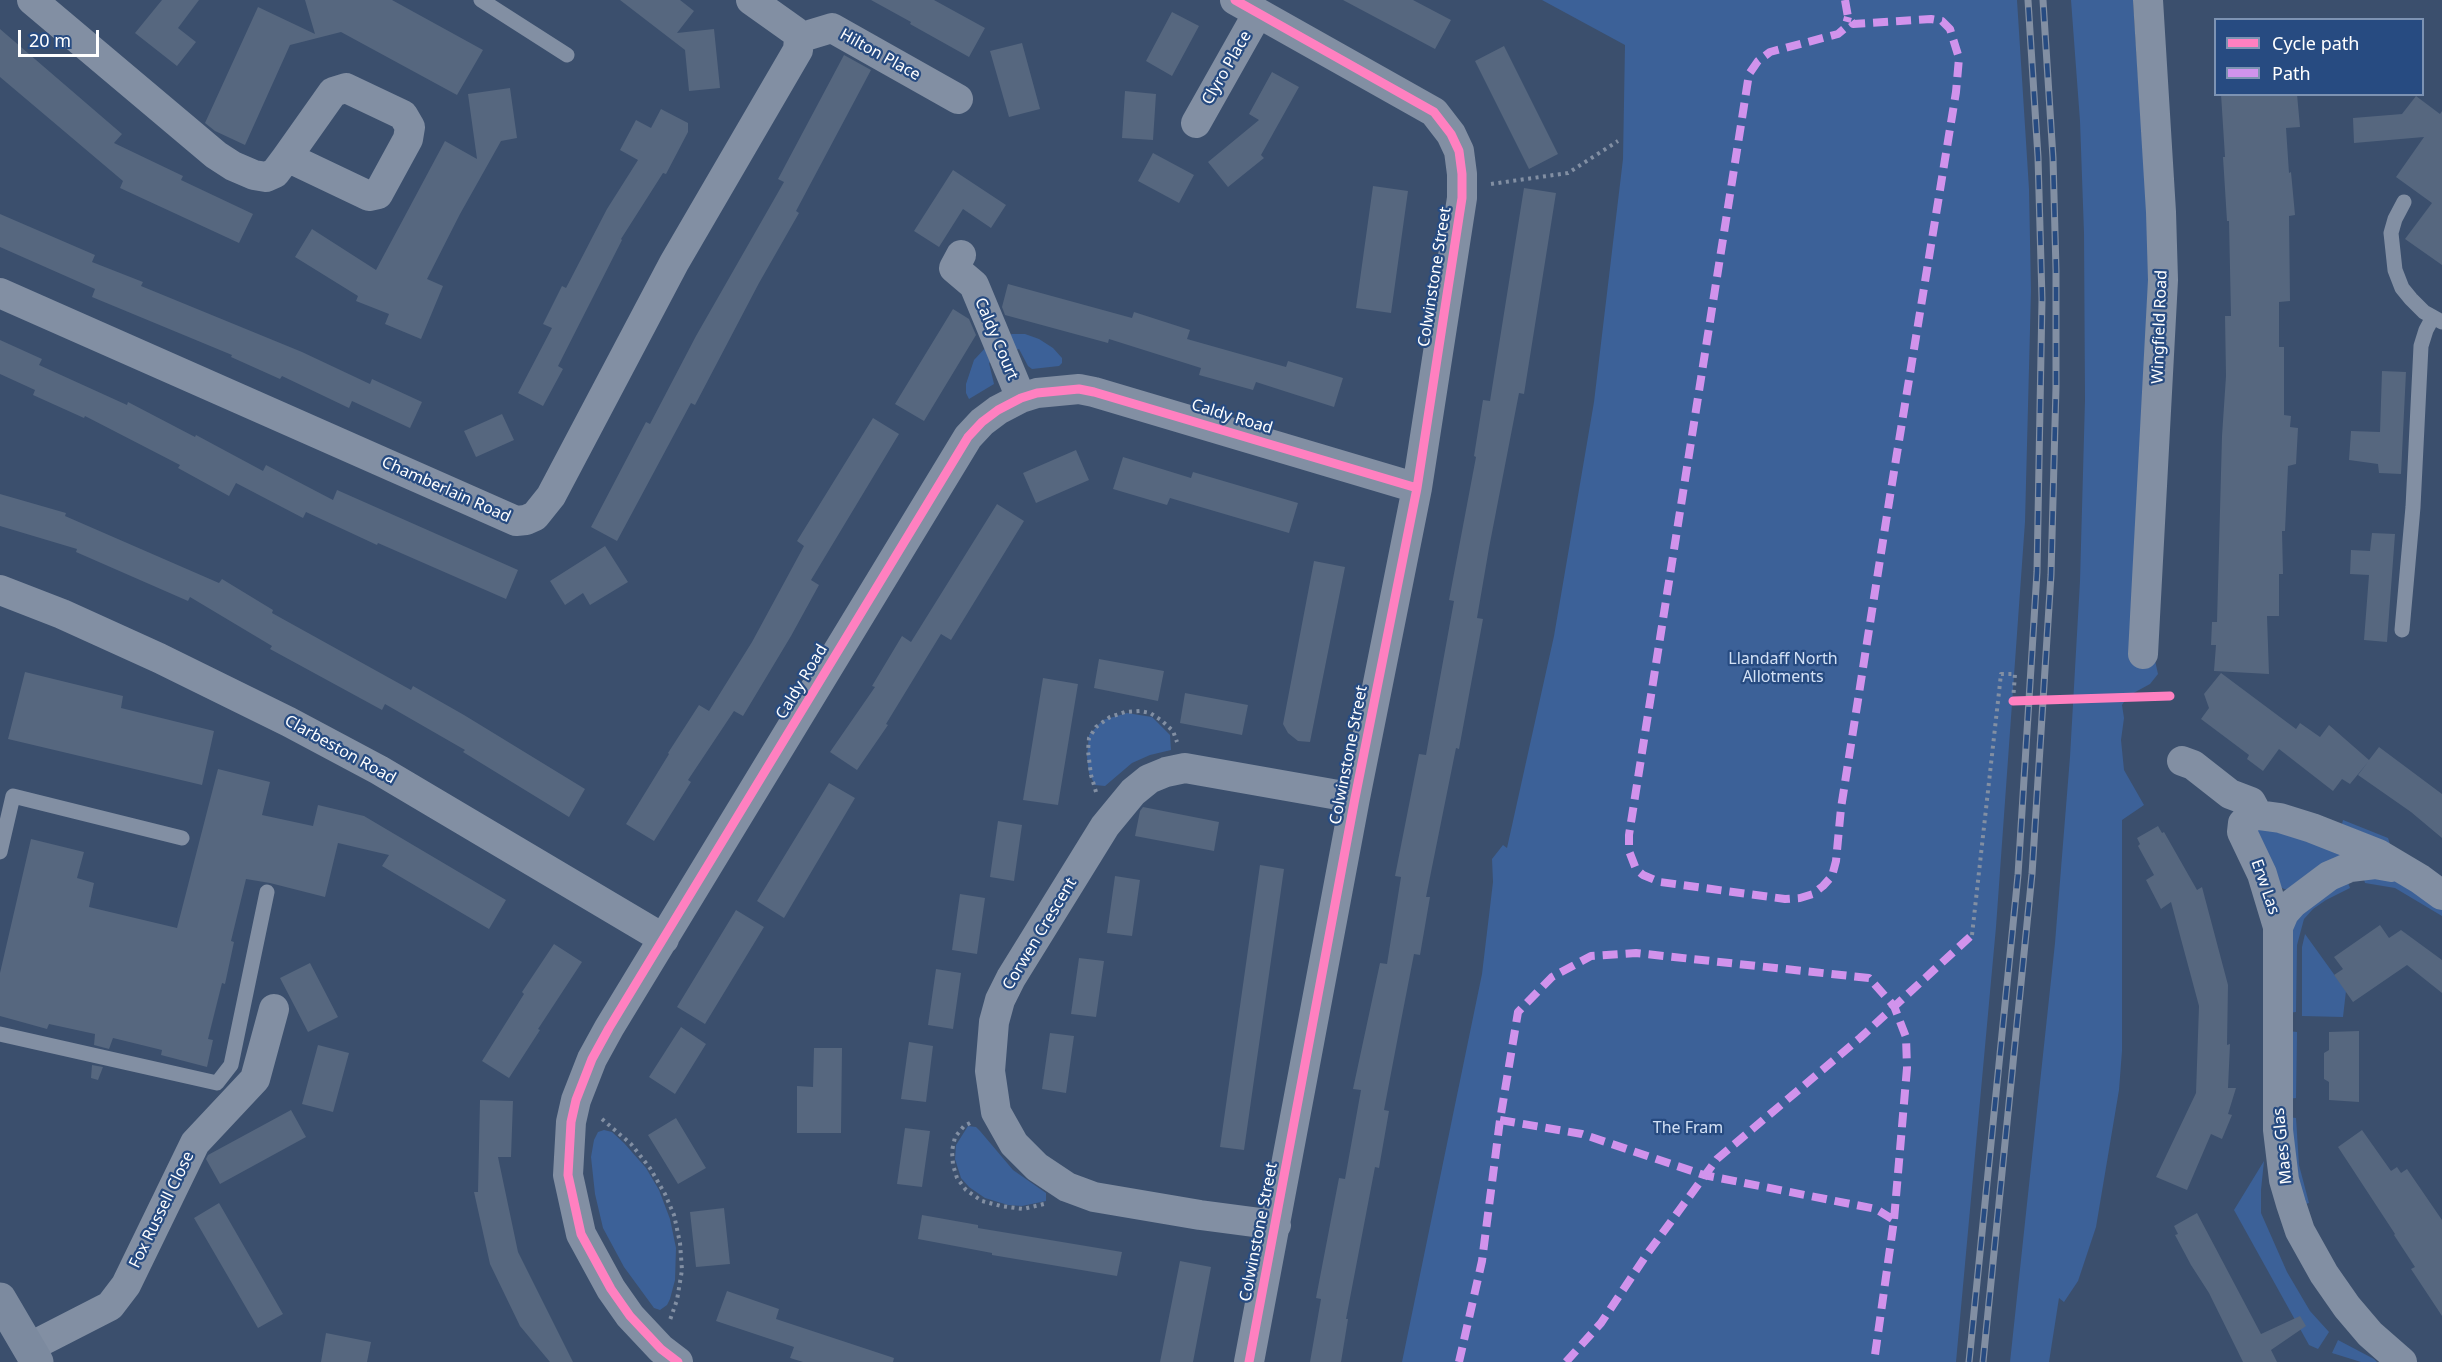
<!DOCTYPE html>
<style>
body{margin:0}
#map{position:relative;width:2442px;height:1362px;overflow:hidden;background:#3b4f6d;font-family:"Noto Sans",sans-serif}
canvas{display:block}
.legend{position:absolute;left:2214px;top:18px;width:210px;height:78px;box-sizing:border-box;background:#274b81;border:2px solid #7d93b3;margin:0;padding:8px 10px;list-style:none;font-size:18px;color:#fff}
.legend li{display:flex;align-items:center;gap:12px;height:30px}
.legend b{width:30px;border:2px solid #7d93b3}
.scale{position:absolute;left:18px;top:30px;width:81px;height:27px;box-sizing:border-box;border:3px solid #fff;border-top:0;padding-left:8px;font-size:18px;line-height:21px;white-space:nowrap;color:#fff;-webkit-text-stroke:4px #274b81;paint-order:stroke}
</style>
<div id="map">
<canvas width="2442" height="1362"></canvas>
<ul class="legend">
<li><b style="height:8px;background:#ff80c0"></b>Cycle path</li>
<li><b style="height:8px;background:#d193ec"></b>Path</li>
</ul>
<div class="scale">20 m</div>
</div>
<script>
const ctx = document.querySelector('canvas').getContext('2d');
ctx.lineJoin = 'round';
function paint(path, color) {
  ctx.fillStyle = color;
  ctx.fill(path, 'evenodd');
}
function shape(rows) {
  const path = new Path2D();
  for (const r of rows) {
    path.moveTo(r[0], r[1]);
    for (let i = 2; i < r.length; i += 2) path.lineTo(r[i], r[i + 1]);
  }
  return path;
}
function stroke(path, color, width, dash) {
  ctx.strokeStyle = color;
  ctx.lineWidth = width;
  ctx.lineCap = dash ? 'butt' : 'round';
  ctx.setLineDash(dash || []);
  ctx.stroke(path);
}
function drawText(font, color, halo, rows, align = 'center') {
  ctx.font = font + ' "Noto Sans",sans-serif';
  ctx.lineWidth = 4.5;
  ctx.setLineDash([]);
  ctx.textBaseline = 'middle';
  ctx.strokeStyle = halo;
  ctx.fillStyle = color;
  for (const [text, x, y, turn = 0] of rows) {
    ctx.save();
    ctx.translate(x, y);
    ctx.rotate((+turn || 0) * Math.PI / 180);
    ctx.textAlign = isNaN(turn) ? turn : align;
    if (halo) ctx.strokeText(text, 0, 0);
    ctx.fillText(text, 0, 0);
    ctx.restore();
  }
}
paint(shape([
 [1542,0,2017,0,2029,189,2031,291,2025,522,1996,927,1956,1362,1402,1362,1482,974,1493,882,1492,859,1503,845,1507,848,1554,636,1594,402,1623,159,1625,45],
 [2071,0,2133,0,2148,226,2154,656,2158,674,2150,684,2128,696,2122,705,2124,718,2121,740,2124,770,2144,805,2122,820,2122,1051,2119,1090,2096,1227,2078,1281,2064,1302,2059,1298,2049,1362,2010,1362,2055,943,2070,757,2080,581,2085,400,2084,233,2080,121],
 [1012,334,1025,334,1039,339,1053,348,1062,358,1062,363,1059,366,1032,369,1028,366,1019,349,1011,352,1005,337],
 [988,345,995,360,989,363,994,384,969,399,966,393,966,384,974,360],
 [1127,713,1152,717,1170,735,1171,750,1150,755,1132,763,1105,786,1095,785,1089,773,1087,757,1089,735,1103,720],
 [2343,820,2388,838,2390,844,2342,824],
 [2261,827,2351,852,2290,890,2284,889,2277,885,2255,830],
 [2363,876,2399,880,2442,908,2442,916,2395,888,2365,883],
 [2347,880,2350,888,2326,900,2313,909,2304,919,2297,945,2296,1012,2287,1013,2288,949,2295,919],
 [2305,934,2346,991,2343,1017,2302,1016,2302,947],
 [2288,1031,2297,1032,2296,1098,2288,1099],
 [2288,1117,2296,1118,2299,1165,2309,1203,2302,1205],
 [968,1126,976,1127,980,1131,1013,1170,1046,1193,1046,1201,1022,1206,1008,1205,985,1198,969,1187,961,1178,955,1159,956,1145],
 [604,1130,612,1132,624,1143,646,1168,659,1190,670,1219,676,1248,675,1280,670,1299,667,1305,660,1310,654,1308,624,1267,603,1228,595,1194,591,1157,594,1140,598,1132],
 [2264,1161,2261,1190,2261,1213,2287,1272,2310,1311,2329,1332,2318,1349,2309,1345,2234,1210],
 [2338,1340,2374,1359,2377,1362,2361,1362,2332,1353]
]), '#3c6198');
paint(shape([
 [162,0,199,0,178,28,196,42,177,66,135,33],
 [305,0,392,0,483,50,457,95,341,32,290,45,245,145,215,131,205,123,258,7,315,34],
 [620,0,680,0,694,11,677,33,714,29,720,88,689,91,685,50],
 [871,0,934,0,985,28,969,57,910,24,911,22],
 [1343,0,1413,0,1451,20,1435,49],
 [1172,12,1199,26,1172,76,1146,61],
 [0,29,122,134,114,143,183,176,181,180,253,214,239,243,120,188,123,181,0,77],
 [1022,43,1040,109,1009,117,990,51],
 [1504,46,1558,154,1529,169,1475,61],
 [844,55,871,70,796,211,799,213,759,283,695,405,691,403,617,541,591,527,646,422,650,424,696,336,784,182,778,179],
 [1272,72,1299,87,1261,155,1264,158,1228,187,1208,162,1259,120,1249,114],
 [510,88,517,138,501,141,460,214,427,279,443,286,421,339,385,324,389,314,356,301,358,296,295,257,312,229,376,270,445,141,477,159,468,94],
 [1125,91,1156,94,1153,140,1122,138],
 [2221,94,2297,94,2300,127,2286,128,2289,173,2291,172,2295,215,2289,216,2290,301,2279,302,2279,347,2284,347,2284,415,2291,416,2290,427,2298,428,2296,464,2288,466,2285,531,2282,531,2283,574,2279,574,2279,616,2267,616,2269,674,2214,671,2216,645,2211,645,2212,622,2217,622,2222,436,2226,376,2225,316,2231,316,2229,221,2227,221,2223,157,2225,157],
 [2416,96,2440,114,2442,111,2442,265,2405,239,2432,203,2396,177,2424,137,2354,143,2353,118,2402,114],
 [661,109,688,123,688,132,666,174,663,173,621,239,622,240,558,366,563,369,543,406,518,393,552,328,543,324,562,286,566,288,607,209,638,160,620,150,636,120,651,128],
 [1153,153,1194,175,1179,203,1138,181],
 [953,170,1006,205,991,228,963,209,939,247,914,231],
 [1373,186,1408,191,1391,313,1356,308],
 [1524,188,1556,193,1524,394,1519,393,1489,548,1477,618,1483,619,1459,749,1456,748,1426,897,1430,897,1420,955,1414,954,1400,1026,1384,1110,1389,1111,1379,1168,1375,1167,1346,1319,1348,1319,1341,1362,1310,1362,1321,1299,1316,1298,1339,1178,1345,1179,1361,1090,1353,1089,1380,963,1387,964,1401,877,1395,876,1419,754,1426,755,1454,601,1449,600,1476,457,1474,456,1483,400,1490,401],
 [0,214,95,255,92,262,143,282,141,286,302,352,370,384,372,379,422,402,410,428,352,401,349,408,282,376,280,379,231,357,232,355,92,297,95,289,0,247],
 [1008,284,1132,318,1134,312,1190,330,1187,339,1286,367,1288,361,1343,378,1334,407,1256,382,1253,390,1199,375,1201,368,1109,339,1108,343,1005,315,1002,307],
 [953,309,969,319,976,335,924,421,895,404],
 [0,340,42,359,39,365,127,405,128,402,195,437,196,435,263,471,266,465,333,500,337,490,518,570,506,599,378,543,377,545,306,512,303,518,236,483,229,496,178,468,180,465,85,416,84,418,33,395,35,390,0,374],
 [2382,371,2406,372,2401,474,2379,473,2378,464,2349,460,2351,431,2380,432],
 [502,414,514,440,476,457,464,431],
 [873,418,899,434,811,580,819,585,791,636,743,716,734,711,688,780,691,782,654,841,626,824,669,754,668,753,699,705,709,711,752,642,804,546,797,541],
 [1076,450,1089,480,1036,503,1023,473],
 [1123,457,1191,478,1193,472,1298,503,1289,533,1170,498,1167,505,1113,489],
 [0,494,66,513,65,516,219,583,222,579,273,610,272,613,411,690,413,686,464,715,585,789,569,817,463,752,465,750,385,704,382,710,270,649,272,646,190,597,188,601,76,552,77,549,0,526],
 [997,504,1024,521,951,640,941,634,886,724,888,725,857,770,830,752,875,687,872,686,902,636,911,642],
 [2372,533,2395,534,2387,642,2364,640,2369,575,2350,574,2351,550,2370,551],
 [605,546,628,582,590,605,583,593,565,605,550,581],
 [1314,561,1345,567,1310,742,1298,741,1288,733,1283,724],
 [1099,659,1164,671,1158,701,1094,688],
 [25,672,123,696,121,708,214,731,202,785,8,739],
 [2221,673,2296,729,2300,723,2320,737,2329,725,2369,760,2379,747,2442,794,2442,838,2411,812,2358,775,2368,762,2350,784,2342,779,2333,791,2279,749,2263,771,2247,759,2249,755,2201,719,2209,708,2204,694],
 [1043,678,1078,684,1058,805,1023,800],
 [1185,693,1248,705,1242,735,1180,723],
 [218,769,270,782,262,815,313,826,318,805,364,816,506,900,489,929,382,866,389,855,338,843,325,897,270,883,246,879,231,941,234,942,225,984,222,983,208,1039,213,1040,207,1067,161,1055,162,1050,113,1038,109,1049,94,1045,95,1034,49,1024,47,1029,0,1016,0,973,31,839,84,852,77,878,94,883,89,907,177,928],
 [829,783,855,798,784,918,757,901],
 [1143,807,1219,822,1214,851,1135,836,1140,811],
 [998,821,1022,825,1014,881,990,877],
 [2158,826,2162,833,2164,832,2197,890,2202,887,2228,985,2227,1045,2230,1044,2228,1088,2236,1088,2228,1114,2232,1115,2222,1139,2211,1134,2187,1190,2156,1177,2196,1093,2199,1006,2171,902,2161,909,2146,880,2154,875,2138,846,2140,844,2137,838],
 [1260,865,1284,869,1244,1150,1220,1147],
 [1115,876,1140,880,1132,936,1107,933],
 [960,894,985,898,977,954,952,950],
 [736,910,764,927,705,1024,677,1007],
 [2380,925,2389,938,2401,930,2442,960,2442,993,2407,965,2353,1002,2334,975,2343,969,2334,957],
 [554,944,582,962,538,1029,540,1030,509,1078,482,1061,524,994,522,992],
 [1079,958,1104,961,1096,1017,1071,1014],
 [310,963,338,1017,308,1032,280,978],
 [936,969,961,973,953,1029,928,1025],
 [681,1027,706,1044,675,1094,649,1077],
 [2359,1031,2359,1102,2329,1100,2329,1082,2324,1079,2324,1053,2329,1050,2329,1032],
 [1050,1033,1074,1036,1066,1093,1042,1089],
 [909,1042,933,1046,926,1102,901,1099],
 [318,1045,349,1053,333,1112,302,1104],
 [814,1048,842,1048,841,1133,797,1133,797,1086,813,1087],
 [92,1065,103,1067,98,1080,91,1078],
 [480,1100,513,1101,511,1157,498,1157,518,1252,573,1362,550,1362,520,1326,490,1264,474,1192,478,1192],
 [291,1110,306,1137,220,1184,206,1159,208,1155],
 [676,1118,706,1168,678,1184,648,1135],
 [905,1128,930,1131,922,1187,897,1184],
 [2362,1130,2391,1171,2397,1167,2401,1173,2407,1169,2442,1220,2442,1316,2411,1269,2415,1267,2394,1235,2395,1234,2338,1147],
 [219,1203,283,1314,258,1328,194,1218],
 [724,1208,730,1264,696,1267,690,1212],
 [2197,1213,2261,1334,2300,1316,2306,1326,2271,1350,2277,1362,2243,1362,2209,1293,2191,1265,2175,1235,2178,1234,2174,1226],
 [922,1215,978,1225,978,1228,1122,1252,1117,1276,992,1255,992,1253,918,1239],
 [1180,1261,1211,1267,1193,1362,1160,1362],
 [727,1291,779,1309,776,1319,894,1358,893,1362,803,1362,790,1358,794,1347,716,1321],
 [326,1333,371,1342,367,1362,321,1362]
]), '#56677f');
stroke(shape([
 [1491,184,1568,173,1618,141],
 [1096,792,1091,775,1088,751,1089,738,1096,727,1110,717,1125,712,1140,711,1150,713,1161,720,1173,731,1177,742],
 [1972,935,2001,674,2015,674,2013,701],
 [602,1119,631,1144,650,1168,665,1194,674,1215,680,1243,682,1270,677,1300,670,1320],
 [970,1123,964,1126,955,1137,952,1151,953,1165,957,1178,966,1190,982,1201,1001,1206,1023,1209,1044,1204]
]), '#828fa3', 4, [3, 4.5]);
stroke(shape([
 [481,0,567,55],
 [2404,202,2395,219,2391,233,2395,270,2402,288,2411,299,2424,312,2442,322],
 [2402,630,2413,507,2421,346,2426,330,2433,317],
 [0,852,13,796,182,838],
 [0,1034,217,1083,231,1065,267,892]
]), '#828fa3', 15);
stroke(shape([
 [32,0,216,155,233,166,254,175,266,177,275,173,287,157,333,92,346,88,403,115,410,127,408,139,378,194,369,196,287,157],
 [1235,0,1434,112,1451,134,1459,151,1462,174,1462,198,1417,488,1355,798,1249,1362],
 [799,38,832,28,958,99],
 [1196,123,1258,13],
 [961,255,954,268,974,285,1021,398],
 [0,293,516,521,526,520,535,516,551,496,674,263,798,50,799,38,796,32,751,0],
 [0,590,62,614,159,658,289,722,379,770,664,939],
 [2143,654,2163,280,2161,212,2148,0],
 [2182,761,2193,765,2230,794,2251,802,2258,815],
 [2278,927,2284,913,2293,903,2329,876,2350,867,2375,864,2392,867],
 [1276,1225,1200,1215,1094,1197,1067,1187,1037,1167,1014,1144,996,1112,990,1071,994,1022,1000,1000,1011,978,1105,826,1133,792,1149,779,1166,772,1185,768,1355,798],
 [30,1347,110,1306,126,1285,195,1143,255,1079,274,1009],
 [678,1362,661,1349,630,1316,611,1289,581,1234,568,1175,571,1122,576,1100,592,1059,609,1028,968,437,982,422,998,410,1021,398,1037,393,1079,389,1094,392,1417,488],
 [2402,1362,2370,1334,2347,1307,2324,1274,2300,1231,2291,1204,2284,1180,2278,1130,2278,927,2262,874,2242,832,2243,823,2249,817,2258,815,2280,818,2312,828,2378,854,2420,879,2442,895]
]), '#828fa3', 30);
stroke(shape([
 [0,1299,37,1362]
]), '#7c8a9f', 33);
const rail = shape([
 [1969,1362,2018,875,2037,572,2042,299,2038,157,2028,0],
 [1983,1362,2032,874,2051,575,2056,387,2056,270,2053,158,2043,0]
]);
stroke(rail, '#828fa3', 7);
stroke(rail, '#274b81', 4.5, [14]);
stroke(shape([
 [2013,701,2170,696]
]), '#828fa3', 4, [3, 4.5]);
stroke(shape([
 [1845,0,1848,17,1853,24,1931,19,1942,21,1950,29,1959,58,1956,92,1890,496,1841,808,1836,861,1832,876,1823,886,1813,894,1800,898,1785,899,1660,882,1643,875,1636,869,1629,851,1629,835,1749,74,1758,61,1770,52,1838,34,1845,28,1848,17],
 [1500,1120,1582,1134,1704,1175,1876,1209,1894,1220,1874,1362],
 [1459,1362,1482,1261,1500,1120,1518,1012,1552,977,1591,956,1636,953,1869,978,1894,1006,1906,1037,1907,1068,1894,1220],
 [1566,1362,1601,1323,1647,1254,1717,1159,1860,1038,1972,935]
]), '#d193ec', 8, [15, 8]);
stroke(shape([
 [1235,0,1434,112,1451,134,1459,151,1462,174,1462,198,1417,488,1355,798,1249,1362],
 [2013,701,2170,696],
 [678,1362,661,1349,630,1316,611,1289,581,1234,568,1175,571,1122,576,1100,592,1059,609,1028,968,437,982,422,998,410,1021,398,1037,393,1079,389,1094,392,1417,488]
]), '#ff80c0', 9);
drawText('16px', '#fff', '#274b81', [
 ["Hilton Place",880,55,29],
 ["Clyro Place",1227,68,-60],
 ["Colwinstone Street",1435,277,-81],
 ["Wingfield Road",2160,327,-88],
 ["Caldy Court",996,339,67],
 ["Caldy Road",1232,417,17],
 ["Chamberlain Road",446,490,24],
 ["Caldy Road",802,682,-59],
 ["Clarbeston Road",340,750,29],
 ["Colwinstone Street",1349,755,-79],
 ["Erw Las",2265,887,71],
 ["Corwen Crescent",1040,934,-59],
 ["Maes Glas",2283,1146,-96],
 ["Fox Russell Close",162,1210,-64],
 ["Colwinstone Street",1259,1232,-79]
]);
drawText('16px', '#d3e1f5', '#274b81', [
 ["Llandaff North",1783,659],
 ["Allotments",1783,677],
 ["The Fram",1688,1128]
]);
</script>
